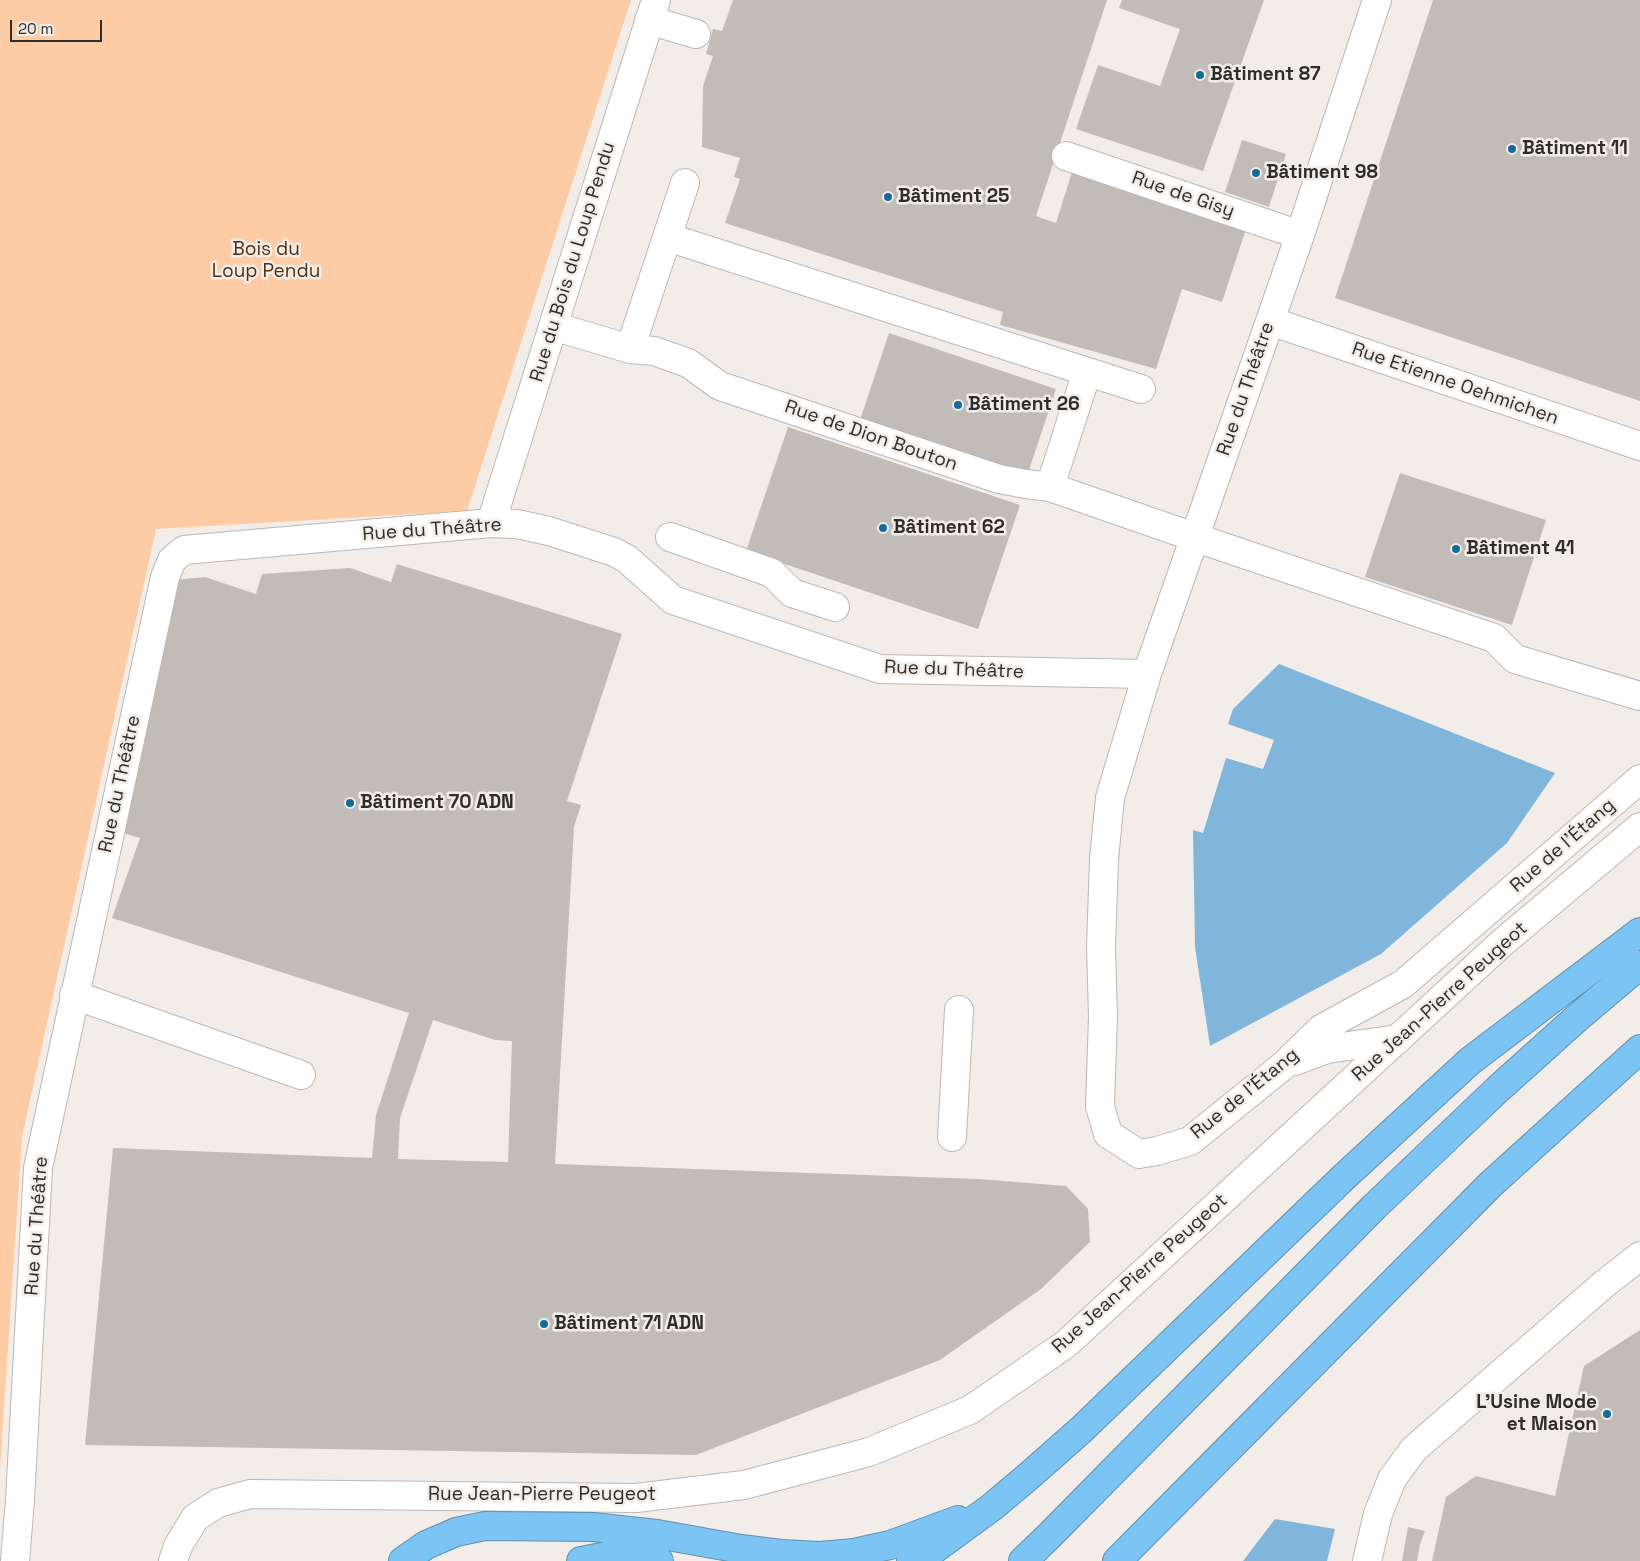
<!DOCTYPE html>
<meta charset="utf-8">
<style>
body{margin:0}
#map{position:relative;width:1640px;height:1561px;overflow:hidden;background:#f3ede9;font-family:"Space Grotesk",sans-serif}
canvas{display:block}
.scale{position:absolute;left:10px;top:20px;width:92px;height:22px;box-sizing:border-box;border:2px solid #2f2d2b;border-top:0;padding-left:6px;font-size:15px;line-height:18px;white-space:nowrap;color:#2f2d2b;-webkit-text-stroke:4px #f3ede9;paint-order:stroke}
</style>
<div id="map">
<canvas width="1640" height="1561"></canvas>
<div class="scale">20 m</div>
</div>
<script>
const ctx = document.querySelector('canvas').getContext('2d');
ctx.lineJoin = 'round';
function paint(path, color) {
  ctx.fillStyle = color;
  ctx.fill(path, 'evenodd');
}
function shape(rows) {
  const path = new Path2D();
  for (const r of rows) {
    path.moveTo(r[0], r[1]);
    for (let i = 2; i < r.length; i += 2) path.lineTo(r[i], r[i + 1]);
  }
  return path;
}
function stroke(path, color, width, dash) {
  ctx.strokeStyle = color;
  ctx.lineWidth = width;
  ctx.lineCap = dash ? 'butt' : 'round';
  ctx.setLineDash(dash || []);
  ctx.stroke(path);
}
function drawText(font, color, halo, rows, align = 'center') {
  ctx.font = font + ' "Space Grotesk",sans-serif';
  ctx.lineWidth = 5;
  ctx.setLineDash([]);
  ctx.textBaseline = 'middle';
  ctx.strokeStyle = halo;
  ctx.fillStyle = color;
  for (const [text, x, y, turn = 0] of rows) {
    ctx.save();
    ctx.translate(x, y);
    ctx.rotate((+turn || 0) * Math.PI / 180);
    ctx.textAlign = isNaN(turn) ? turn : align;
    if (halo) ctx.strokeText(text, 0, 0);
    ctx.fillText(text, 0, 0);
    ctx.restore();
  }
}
paint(shape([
 [0,0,631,0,467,511,156,529,22,1137,0,1470]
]), '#fdcca4');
paint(shape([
 [1279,664,1555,773,1507,843,1381,954,1210,1046,1195,947,1193,830,1203,833,1226,758,1263,769,1274,740,1228,724,1233,709],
 [1275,1519,1335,1529,1327,1561,1243,1561]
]), '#80b6db');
paint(shape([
 [733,0,1107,0,1036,216,1056,223,1072,172,1246,229,1222,302,1182,289,1156,369,1000,325,1003,312,725,223,740,179,734,177,740,158,702,147,703,86,713,56,706,54,713,29,722,31],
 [1122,0,1264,0,1203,171,1076,129,1098,65,1160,86,1180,29,1119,8],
 [1433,0,1640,0,1640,401,1335,298],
 [1242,140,1286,154,1269,207,1225,192],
 [889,333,1056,389,1027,476,860,420],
 [788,427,1020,505,978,629,746,551],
 [1400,473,1546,520,1512,625,1365,577],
 [397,564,622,634,567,801,581,805,574,827,555,1164,978,1179,1066,1186,1088,1209,1090,1242,1041,1289,940,1360,696,1455,85,1445,113,1148,372,1158,376,1115,409,1013,112,918,140,838,119,832,174,580,205,577,256,594,262,574,350,568,391,582],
 [433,1020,495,1040,512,1041,508,1162,398,1159,400,1118],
 [1640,1330,1640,1561,1432,1561,1446,1497,1476,1476,1555,1496,1584,1366],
 [1408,1527,1425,1531,1420,1544,1417,1561,1402,1561]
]), '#c1bcb7');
const minor = shape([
 [649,20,696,34],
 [1066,156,1300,235],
 [667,237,1141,389],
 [1270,321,1640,446],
 [553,326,630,349,654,351,688,363,720,386,999,479,1026,484,1050,487,1226,548,1494,638,1515,659,1640,696],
 [630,349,685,183],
 [1050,487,1087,372],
 [491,523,656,0],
 [670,537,772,573,792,593,835,607],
 [1147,674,1110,798,1104,859,1101,947,1103,1017,1100,1106,1108,1134,1139,1154,1157,1151,1190,1141,1283,1066,1321,1029,1403,984,1640,779],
 [74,995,301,1075],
 [1295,1061,1327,1049,1398,1039],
 [952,1137,959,1010],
 [15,1561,20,1500,38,1168,165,577,172,560,184,550,491,523,517,524,549,531,614,552,627,559,673,600,880,669,1147,674,1300,235,1377,0],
 [173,1561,178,1546,195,1518,218,1503,250,1494,636,1498,744,1485,869,1452,970,1410,1066,1344,1503,942,1640,827],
 [1367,1561,1378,1514,1392,1479,1414,1449,1603,1285,1640,1256]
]);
const highway = shape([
 [403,1561,426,1545,456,1532,485,1526,593,1527,657,1534,741,1549,781,1554,820,1556,854,1553,890,1545,958,1520],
 [581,1561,607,1556,635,1557,659,1561],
 [911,1561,929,1553,992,1507,1030,1475,1082,1429,1345,1176,1470,1061,1640,932],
 [1023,1561,1049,1536,1374,1207,1498,1089,1577,1018,1640,965],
 [1117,1561,1491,1184,1640,1049]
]);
stroke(minor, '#bdb7b3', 30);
stroke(highway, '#618fae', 30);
stroke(minor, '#fff', 28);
stroke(highway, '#7cc4f4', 28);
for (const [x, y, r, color] of [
 [1200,75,5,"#116b9b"],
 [1512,149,5,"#116b9b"],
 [1256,173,5,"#116b9b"],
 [888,197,5,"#116b9b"],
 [958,405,5,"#116b9b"],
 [883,528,5,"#116b9b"],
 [1456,549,5,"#116b9b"],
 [350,803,5,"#116b9b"],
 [544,1324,5,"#116b9b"],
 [1607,1414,5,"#116b9b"]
]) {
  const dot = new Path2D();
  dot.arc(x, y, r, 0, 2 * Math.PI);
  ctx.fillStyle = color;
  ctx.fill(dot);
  stroke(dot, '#f3ede9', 2);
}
drawText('bold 19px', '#2f2d2b', '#f3ede9', [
 ["Bâtiment 87",1210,75],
 ["Bâtiment 11",1522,149],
 ["Bâtiment 98",1266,173],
 ["Bâtiment 25",898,197],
 ["Bâtiment 26",968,405],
 ["Bâtiment 62",893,528],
 ["Bâtiment 41",1466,549],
 ["Bâtiment 70 ADN",360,803],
 ["Bâtiment 71 ADN",554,1324],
 ["L'Usine Mode",1597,1403,"right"],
 ["et Maison",1597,1425,"right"]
], 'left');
drawText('19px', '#2f2d2b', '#f3ede9', [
 ["Rue de Gisy",1183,195,19],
 ["Rue du Bois du Loup Pendu",573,262,-73],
 ["Rue Etienne Oehmichen",1455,384,19],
 ["Rue du Théâtre",1246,389,-71],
 ["Rue de Dion Bouton",871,436,19],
 ["Rue du Théâtre",432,530,-4],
 ["Rue du Théâtre",954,670,2],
 ["Rue du Théâtre",120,784,-78],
 ["Rue de l'Étang",1563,846,-41],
 ["Rue Jean-Pierre Peugeot",1440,1002,-42],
 ["Rue de l'Étang",1245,1094,-39],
 ["Rue du Théâtre",37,1226,-86],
 ["Rue Jean-Pierre Peugeot",1140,1274,-42],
 ["Rue Jean-Pierre Peugeot",542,1495]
]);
drawText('19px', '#513011', '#f3ede9', [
 ["Bois du",266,250],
 ["Loup Pendu",266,272]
]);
</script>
